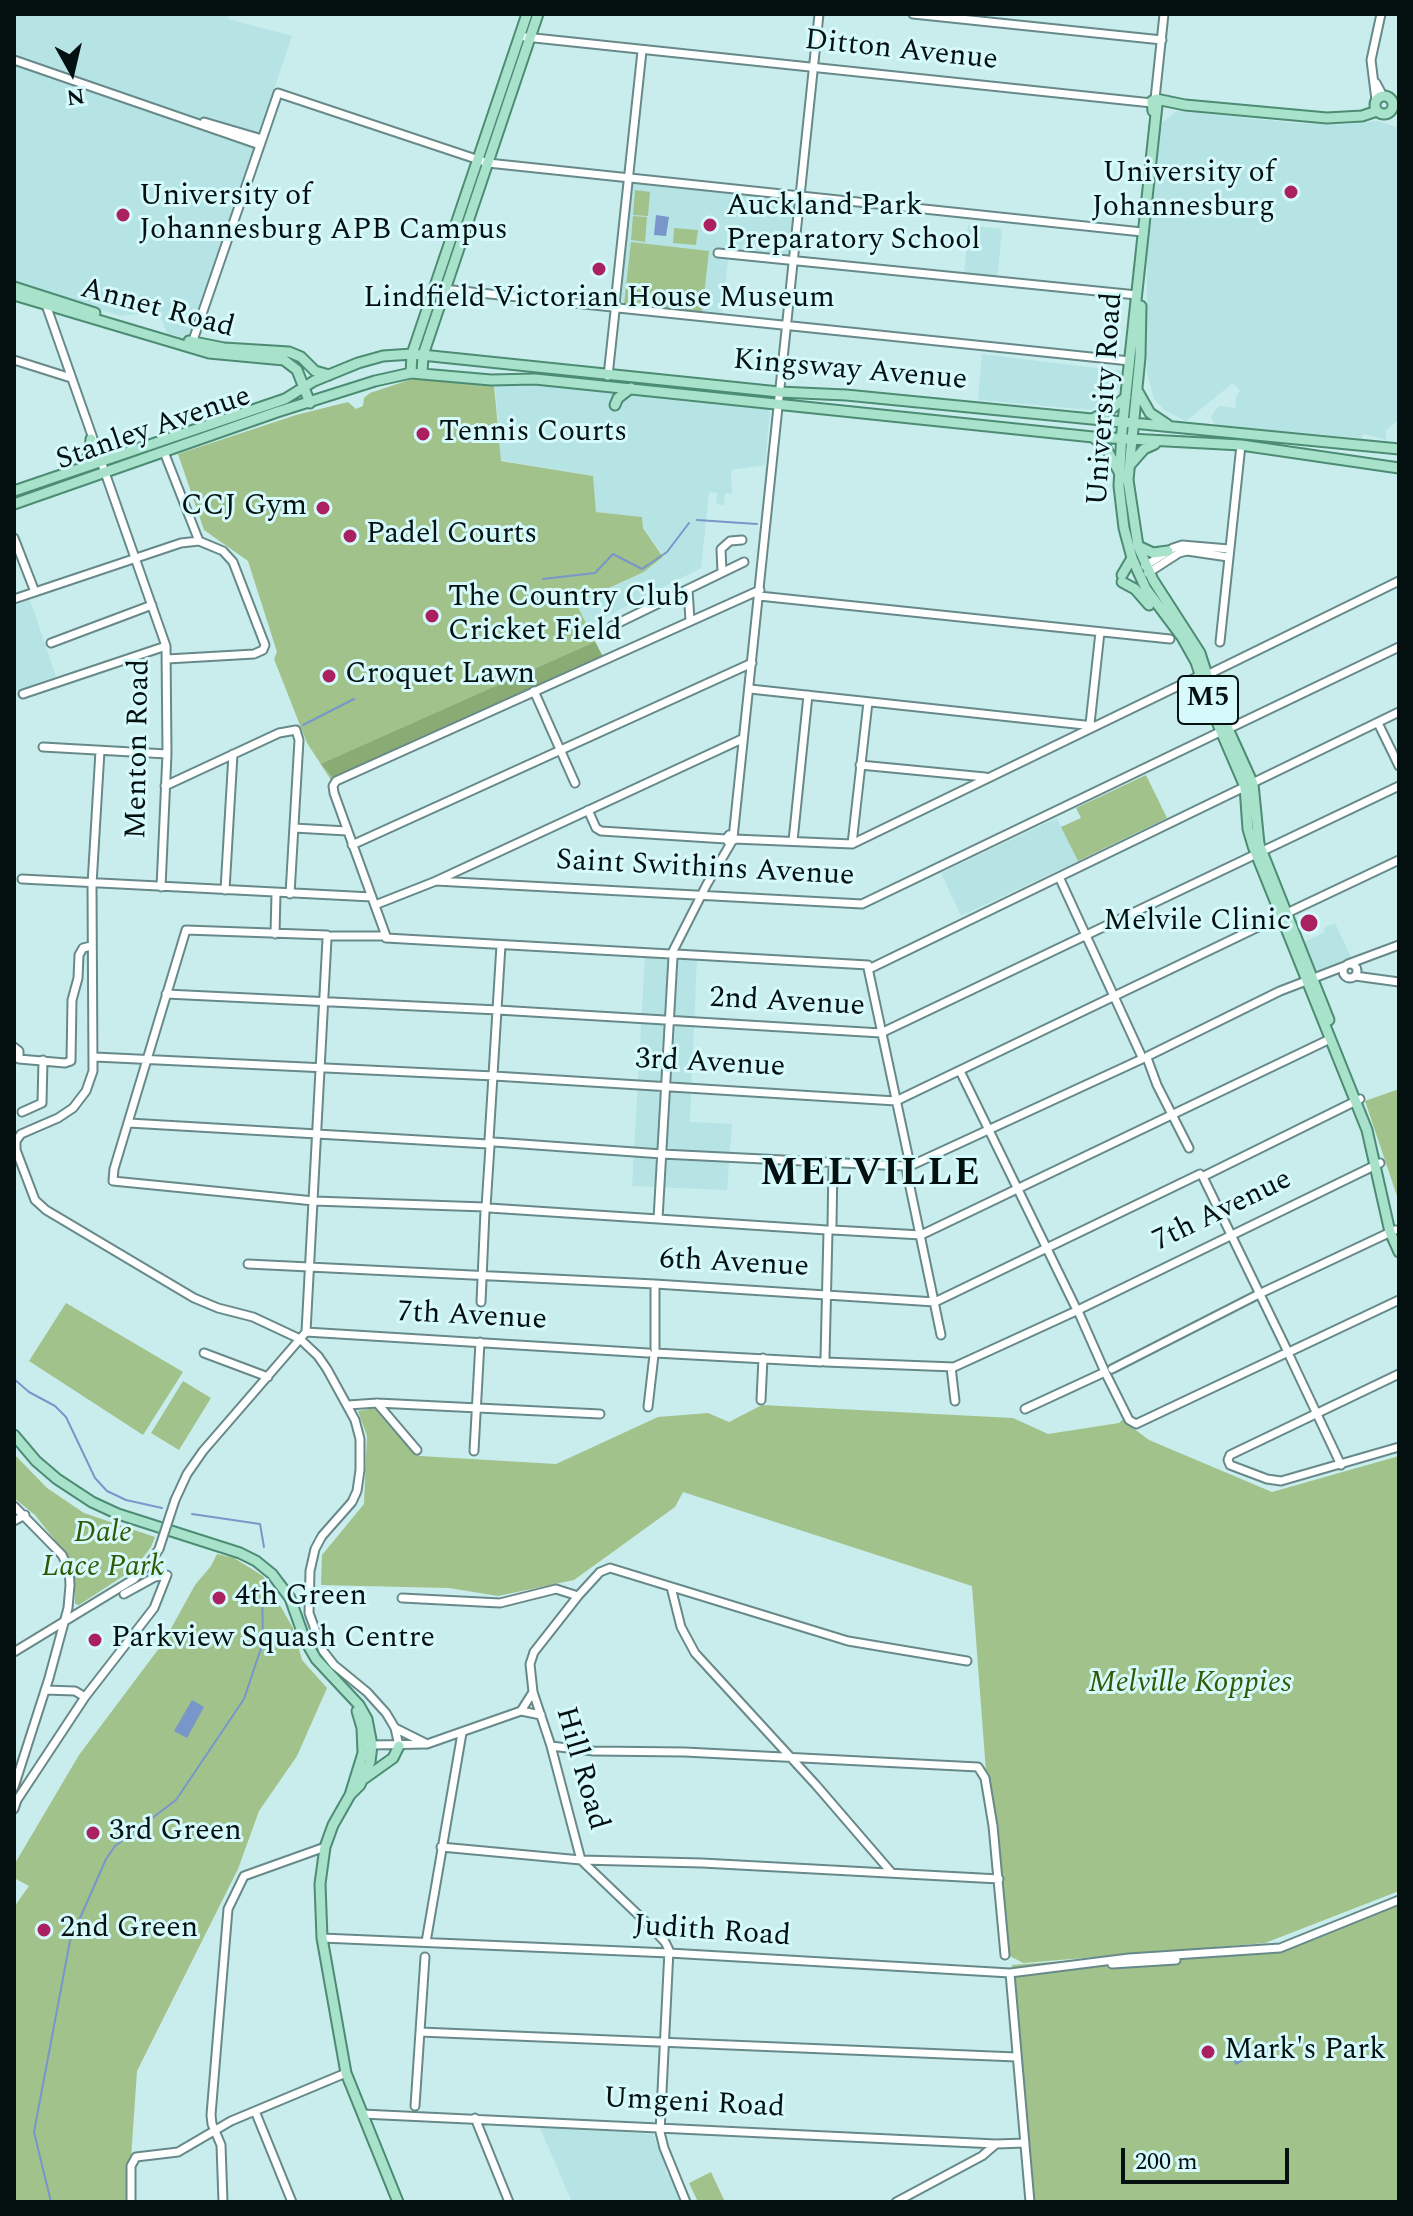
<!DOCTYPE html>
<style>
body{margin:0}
#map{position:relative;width:1413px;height:2216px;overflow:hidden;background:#c9eded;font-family:Spectral,serif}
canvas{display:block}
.frame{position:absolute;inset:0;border:16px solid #051111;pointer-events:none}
.north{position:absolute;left:32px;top:32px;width:80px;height:80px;-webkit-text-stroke:6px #d6fafb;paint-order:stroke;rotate:172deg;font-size:22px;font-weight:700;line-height:32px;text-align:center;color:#051111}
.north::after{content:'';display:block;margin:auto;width:28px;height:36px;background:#051111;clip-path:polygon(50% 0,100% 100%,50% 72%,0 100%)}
.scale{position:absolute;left:1121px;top:2148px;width:168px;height:36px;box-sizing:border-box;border:4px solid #051111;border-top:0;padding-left:10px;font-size:24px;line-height:28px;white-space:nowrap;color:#051111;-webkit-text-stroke:6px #d6fafb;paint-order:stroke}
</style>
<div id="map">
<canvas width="1413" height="2216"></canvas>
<div class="frame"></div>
<div class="north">N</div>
<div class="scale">200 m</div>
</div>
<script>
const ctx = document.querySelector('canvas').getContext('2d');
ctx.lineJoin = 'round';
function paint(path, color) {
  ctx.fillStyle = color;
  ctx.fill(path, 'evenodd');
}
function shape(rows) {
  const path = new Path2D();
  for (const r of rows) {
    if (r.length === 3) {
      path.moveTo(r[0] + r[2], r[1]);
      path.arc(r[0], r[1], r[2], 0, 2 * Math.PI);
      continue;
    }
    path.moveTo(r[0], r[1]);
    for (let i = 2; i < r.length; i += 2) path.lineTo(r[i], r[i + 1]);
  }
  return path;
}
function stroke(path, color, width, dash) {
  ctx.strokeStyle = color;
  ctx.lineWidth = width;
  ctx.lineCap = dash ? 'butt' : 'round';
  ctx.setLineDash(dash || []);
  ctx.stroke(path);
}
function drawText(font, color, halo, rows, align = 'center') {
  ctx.font = font + ' Spectral,serif';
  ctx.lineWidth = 6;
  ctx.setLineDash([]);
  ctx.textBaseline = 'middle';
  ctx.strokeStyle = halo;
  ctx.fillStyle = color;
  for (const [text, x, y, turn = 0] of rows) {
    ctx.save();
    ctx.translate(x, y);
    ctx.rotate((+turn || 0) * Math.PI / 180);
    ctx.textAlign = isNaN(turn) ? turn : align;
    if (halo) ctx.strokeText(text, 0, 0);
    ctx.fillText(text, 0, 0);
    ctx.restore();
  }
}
paint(shape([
 [14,14,229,14,228,19,292,36,190,340,167,333,160,316,150,313,120,316,14,281],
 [1177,111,1296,123,1338,125,1378,121,1399,128,1399,419,1386,430,1386,440,1363,434,1362,438,1215,425,1211,417,1216,409,1219,406,1235,408,1236,397,1240,391,1233,383,1186,421,1164,410,1154,399,1147,373,1147,244,1159,125],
 [628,179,800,196,793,261,729,254,721,318,618,309],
 [968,225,1002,229,997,282,964,278],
 [982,354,1121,371,1119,388,1091,410,978,400],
 [523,383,768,408,770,412,765,465,731,470,732,494,725,493,724,505,716,504,717,493,709,492,701,568,588,626,576,603,643,573,664,557,643,527,642,517,596,512,593,476,501,460,495,385],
 [30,600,56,676,14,692,14,606],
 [1057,818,1078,861,961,916,941,873],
 [1335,923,1352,959,1317,972,1304,942,1325,932,1324,928],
 [645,956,697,958,690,1122,732,1124,727,1190,632,1186],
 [540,2128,653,2134,666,2166,666,2174,670,2176,680,2202,572,2202]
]), '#b6e3e4');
paint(shape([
 [635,190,650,192,648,216,633,215],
 [633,216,647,217,645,242,631,240],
 [674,228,698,230,696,245,673,243],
 [631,242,709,251,702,313,624,304],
 [424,379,494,385,501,461,593,476,596,512,642,517,643,528,663,557,644,572,576,603,604,659,333,783,307,743,274,659,277,652,248,561,204,530,178,454,296,415,348,402,356,409,363,406,364,398,370,393,409,380],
 [1146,775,1167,818,1078,861,1061,827,1081,818,1076,808],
 [1399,1089,1399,1202,1365,1101],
 [66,1303,183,1372,143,1435,29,1361],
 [183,1381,211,1398,179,1450,151,1433],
 [762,1405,1013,1418,1048,1434,1119,1423,1126,1416,1129,1425,1149,1440,1272,1492,1399,1456,1399,1891,1265,1943,1023,1963,1010,1956,986,1772,972,1586,683,1492,675,1507,574,1580,498,1596,449,1588,321,1585,322,1555,364,1504,367,1436,358,1411,375,1408,420,1456,556,1464,658,1417,708,1413,729,1422],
 [14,1454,47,1488,84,1513,155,1537,151,1547,134,1569,79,1605,75,1604,75,1577,72,1562,35,1515,14,1498],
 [217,1554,234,1558,263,1576,293,1628,302,1660,327,1688,297,1756,259,1811,238,1869,137,2071,128,2202,14,2202,14,1907,29,1886,14,1878,14,1865,79,1755,163,1643,195,1585,211,1566],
 [1399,1900,1399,2202,1032,2202,1024,2139,1012,1965,1289,1944],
 [711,2172,725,2202,698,2202,689,2183]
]), '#a1c28b');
paint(shape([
 [595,642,604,659,336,781,321,764]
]), '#8aab74');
paint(shape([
 [656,215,669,217,666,236,654,235],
 [192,1700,204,1707,187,1738,174,1731],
 [1237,2041,1247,2059,1236,2065,1225,2047]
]), '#7996cb');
stroke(shape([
 [697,520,757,524],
 [543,579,595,573,613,554,642,569,667,552,689,523],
 [303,725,354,699],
 [14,1379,29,1392,55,1406,66,1417,95,1478,107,1491,126,1500,162,1508],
 [192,1514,260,1524,264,1547],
 [51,2202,34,2132,70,1941,106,1859,115,1846,176,1800,244,1699,263,1642,262,1584]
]), '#7996cb', 2);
const minor = shape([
 [913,14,1162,40],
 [525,37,1152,103],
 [14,60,260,145],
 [1376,83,1383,96],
 [1155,99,1164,14],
 [1376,100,1371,60,1381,14],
 [204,122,262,139],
 [718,253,1137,295],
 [443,289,612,307],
 [45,302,166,646,167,754,161,887],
 [615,304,642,51],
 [618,308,1130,361],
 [191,346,278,93,488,163,1142,232],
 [14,360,71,378],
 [608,376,615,311],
 [164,452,199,541,223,551,233,562,265,645,263,650,254,654,167,659],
 [14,538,35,592],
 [1145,566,1173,548,1182,545,1229,549],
 [722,572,721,549,730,541,742,540],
 [1148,573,1179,553,1187,551,1228,557],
 [688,590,690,620],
 [759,596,1170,639],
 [14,599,181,543,199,541],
 [612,626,744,562],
 [1220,642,1241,445],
 [51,643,152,605],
 [1207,675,1399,581],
 [750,689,1094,726],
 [534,691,575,783],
 [23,694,166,646],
 [1378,723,1399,766],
 [1090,724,1100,632],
 [1228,729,1399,647],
 [43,747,167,754],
 [100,751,92,884,93,1071,86,1091,73,1108,58,1118,21,1134,16,1141,16,1150,35,1200,46,1210,194,1298,218,1308,253,1317,300,1339,318,1356,327,1369,355,1420,360,1439,360,1470,357,1491,352,1502,322,1536,315,1549,310,1571,309,1613,323,1651,334,1665,367,1692,386,1713,395,1728,399,1746],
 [860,765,985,777],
 [165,786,279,733,296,730,299,740,290,894],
 [588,810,596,828,601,831,726,839,729,835,734,840,729,843,726,839],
 [294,828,347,831],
 [733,838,819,14],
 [734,839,852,844,1201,675],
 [793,841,808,695],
 [852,844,868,702],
 [352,845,752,663],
 [22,879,372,897],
 [1060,879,1141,1055],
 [436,881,862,904,1222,731],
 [225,890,233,754],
 [375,905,436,881,742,739],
 [1287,913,1399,860],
 [275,934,276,893],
 [327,935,186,930,114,1169,113,1181,314,1201,485,1207],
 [332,936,382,936],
 [386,936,334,793,333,786,336,781,760,590],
 [386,938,670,954],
 [673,951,707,884,731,843],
 [676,954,868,965],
 [1348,964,1399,945],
 [1350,971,7],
 [868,968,909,1160],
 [871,968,1399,712],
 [1355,976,1399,982],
 [166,994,498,1010,881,1033,1399,786],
 [14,1047,19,1051,19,1059,65,1063,71,1061,72,1000,78,978,79,955,83,948,91,946],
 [1148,1056,1280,991,1345,966],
 [95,1057,494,1076,896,1101,1281,916],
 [1147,1058,1157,1085,1189,1148],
 [960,1071,1075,1306],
 [22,1112,42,1103,43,1060],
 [129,1123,488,1144],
 [489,1140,501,945],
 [494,1142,662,1154,904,1166],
 [910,1166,1142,1059],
 [906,1168,941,1335],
 [1204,1176,1360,1099],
 [1203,1177,1288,1352],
 [486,1207,490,1146],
 [489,1208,827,1230],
 [658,1219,673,957],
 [832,1225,833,1163],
 [833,1230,921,1235,1330,1039],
 [248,1264,655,1284,935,1302,1200,1174],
 [481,1302,485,1211],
 [1078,1310,1380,1163],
 [1078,1311,1105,1372,1129,1420,1136,1424,1284,1354],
 [306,1332,648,1353],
 [655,1349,655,1284],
 [1289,1352,1399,1300],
 [204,1353,268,1377],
 [655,1353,821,1362],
 [1290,1357,1341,1465],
 [825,1358,828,1231],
 [825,1362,954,1367,1074,1312],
 [951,1367,955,1401],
 [1112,1369,1259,1294,1395,1230],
 [1399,1374,1230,1455,1228,1460,1230,1465,1267,1479,1281,1481,1399,1447],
 [761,1400,763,1358],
 [377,1403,417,1450],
 [348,1405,377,1403,600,1414],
 [648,1407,654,1355],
 [1025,1409,1105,1372],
 [474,1451,480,1342],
 [175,1500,187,1474,203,1451,306,1332,327,939],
 [14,1506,62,1555,69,1569,70,1585,68,1608,49,1678,14,1787],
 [14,1521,25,1515],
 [671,1587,681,1627,695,1653,816,1785,891,1872],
 [402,1598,500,1603,556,1589,578,1596],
 [14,1652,134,1579,149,1564,159,1549],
 [45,1690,75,1691,85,1697],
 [521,1711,533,1692],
 [395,1728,425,1743],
 [370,1745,427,1744,521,1711,541,1715],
 [551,1746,593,1751,685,1752,978,1767,985,1778,993,1826,1005,1955],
 [14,1809,17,1800,85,1697,154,1608,167,1575,155,1577,124,1594],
 [441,1847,581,1860,702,1863,999,1879],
 [322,1938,669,1953,1010,1973,1129,1958,1280,1948,1399,1900],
 [426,1942,462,1733],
 [1112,1964,1176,1960],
 [1010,1973,1030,2202],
 [420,2032,1016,2057],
 [415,2106,425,1957],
 [255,2111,292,2202],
 [362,2114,996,2144,1025,2143],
 [475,2118,509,2202],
 [131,2202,131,2166,136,2157,178,2152,231,2121,346,2073],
 [223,2202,221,2145,212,2124,211,2115,228,1909,244,1876,325,1847],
 [686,2202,664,2148,660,2132,669,1950,665,1942,652,1928,581,1860,551,1746,533,1692,530,1664,534,1652,578,1596,600,1572,610,1568,848,1641,967,1661],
 [896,2202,982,2156,996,2144]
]);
const major = shape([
 [1384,105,9],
 [1157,105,1122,431,1119,486,1124,528,1132,558,1146,589,1182,637,1196,662,1211,708,1245,787,1248,829,1253,846,1367,1130,1390,1232,1399,1252],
 [1153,111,1152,101,1156,99,1185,105,1327,118,1362,116,1377,111],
 [14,287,95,313],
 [14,295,209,353,284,360,297,370,310,403],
 [1141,306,1140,357,1128,480,1138,546,1153,580,1200,653,1215,700,1253,784,1259,844,1329,1020],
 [189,341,224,348,289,352,301,357,315,371,329,375],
 [411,373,412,354,527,14],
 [422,373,423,355,538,14],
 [1137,390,1150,413,1168,425],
 [615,405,618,398,631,388],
 [1094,418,1110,410,1126,397],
 [1093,437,1106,448,1119,472],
 [1130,465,1144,449,1155,444],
 [81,468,90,453,91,439],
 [14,491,285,399,314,381,358,363,383,356,412,354,779,392,846,395,1399,449],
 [14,504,277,412,375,381,411,373,491,380,535,379,1093,437,1241,445,1399,468],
 [1138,546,1153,553,1168,551],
 [1122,575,1132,558],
 [1122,582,1135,589,1149,605],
 [14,1435,36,1461,57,1479,92,1502,118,1514,240,1553,256,1561,272,1574,290,1598,305,1640,316,1659,359,1705,367,1719,372,1745,370,1762,360,1785,350,1795],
 [357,1711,362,1728,363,1753,350,1795,333,1825,325,1847,320,1884,322,1938,346,2073,398,2202],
 [365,1778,393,1758,399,1746]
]);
stroke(minor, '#688989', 11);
stroke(major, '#4b8c73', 13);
stroke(minor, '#fff', 7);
stroke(major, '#a9e2cb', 9);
const minorBridge = shape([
 [159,1549,175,1500]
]);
stroke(minorBridge, '#688989', 11, []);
stroke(minorBridge, '#fff', 7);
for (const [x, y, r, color] of [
 [1291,192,8,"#ab2060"],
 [123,215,8,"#ab2060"],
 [710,225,8,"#ab2060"],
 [599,269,8,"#ab2060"],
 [423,434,8,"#ab2060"],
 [323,508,8,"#ab2060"],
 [350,536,8,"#ab2060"],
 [432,616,8,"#ab2060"],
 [329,676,8,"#ab2060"],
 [1309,923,10,"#ab2060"],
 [219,1598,8,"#ab2060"],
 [95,1640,8,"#ab2060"],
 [93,1833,8,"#ab2060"],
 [44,1930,8,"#ab2060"],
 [1208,2052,8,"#ab2060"]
]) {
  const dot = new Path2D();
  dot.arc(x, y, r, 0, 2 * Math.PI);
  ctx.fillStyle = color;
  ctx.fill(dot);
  stroke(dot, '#d6fafb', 3);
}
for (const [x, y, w] of [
 [1208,700,60]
]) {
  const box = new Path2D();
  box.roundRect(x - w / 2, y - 24, w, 48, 6);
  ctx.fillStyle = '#d6fafb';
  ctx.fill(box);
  stroke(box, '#051111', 2);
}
drawText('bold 28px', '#051111', null, [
 ["M5",1208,700]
]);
drawText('30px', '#051111', '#d6fafb', [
 ["Ditton Avenue",901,52,6],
 ["Annet Road",157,310,15],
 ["Kingsway Avenue",850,372,5],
 ["University Road",1107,399,-86],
 ["Stanley Avenue",154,430,-19],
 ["Menton Road",140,749,-89],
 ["Saint Swithins Avenue",705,870,3],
 ["2nd Avenue",787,1004,3],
 ["3rd Avenue",710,1065,3],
 ["7th Avenue",1223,1212,-26],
 ["6th Avenue",734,1265,3],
 ["7th Avenue",472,1318,3],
 ["Hill Road",580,1769,74],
 ["Judith Road",712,1933,4],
 ["Umgeni Road",694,2105,3]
]);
drawText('30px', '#051111', '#d6fafb', [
 ["University of",1275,175,"right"],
 ["Johannesburg",1275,209,"right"],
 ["University of",139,198],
 ["Johannesburg APB Campus",139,232],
 ["Auckland Park",726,208],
 ["Preparatory School",726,242],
 ["Lindfield Victorian House Museum",599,300,"center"],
 ["Tennis Courts",439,434],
 ["CCJ Gym",307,508,"right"],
 ["Padel Courts",366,536],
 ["The Country Club",448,599],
 ["Cricket Field",448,633],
 ["Croquet Lawn",345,676],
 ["Melvile Clinic",1291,923,"right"],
 ["4th Green",235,1598],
 ["Parkview Squash Centre",111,1640],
 ["3rd Green",109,1833],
 ["2nd Green",60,1930],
 ["Mark's Park",1224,2052]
], 'left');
drawText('italic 30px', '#315804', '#d6fafb', [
 ["Dale",103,1535],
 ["Lace Park",103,1569],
 ["Melville Koppies",1190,1685]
]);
ctx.letterSpacing = '2px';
drawText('bold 38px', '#051111', '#d6fafb', [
 ["MELVILLE",871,1177]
]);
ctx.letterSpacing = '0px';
</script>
